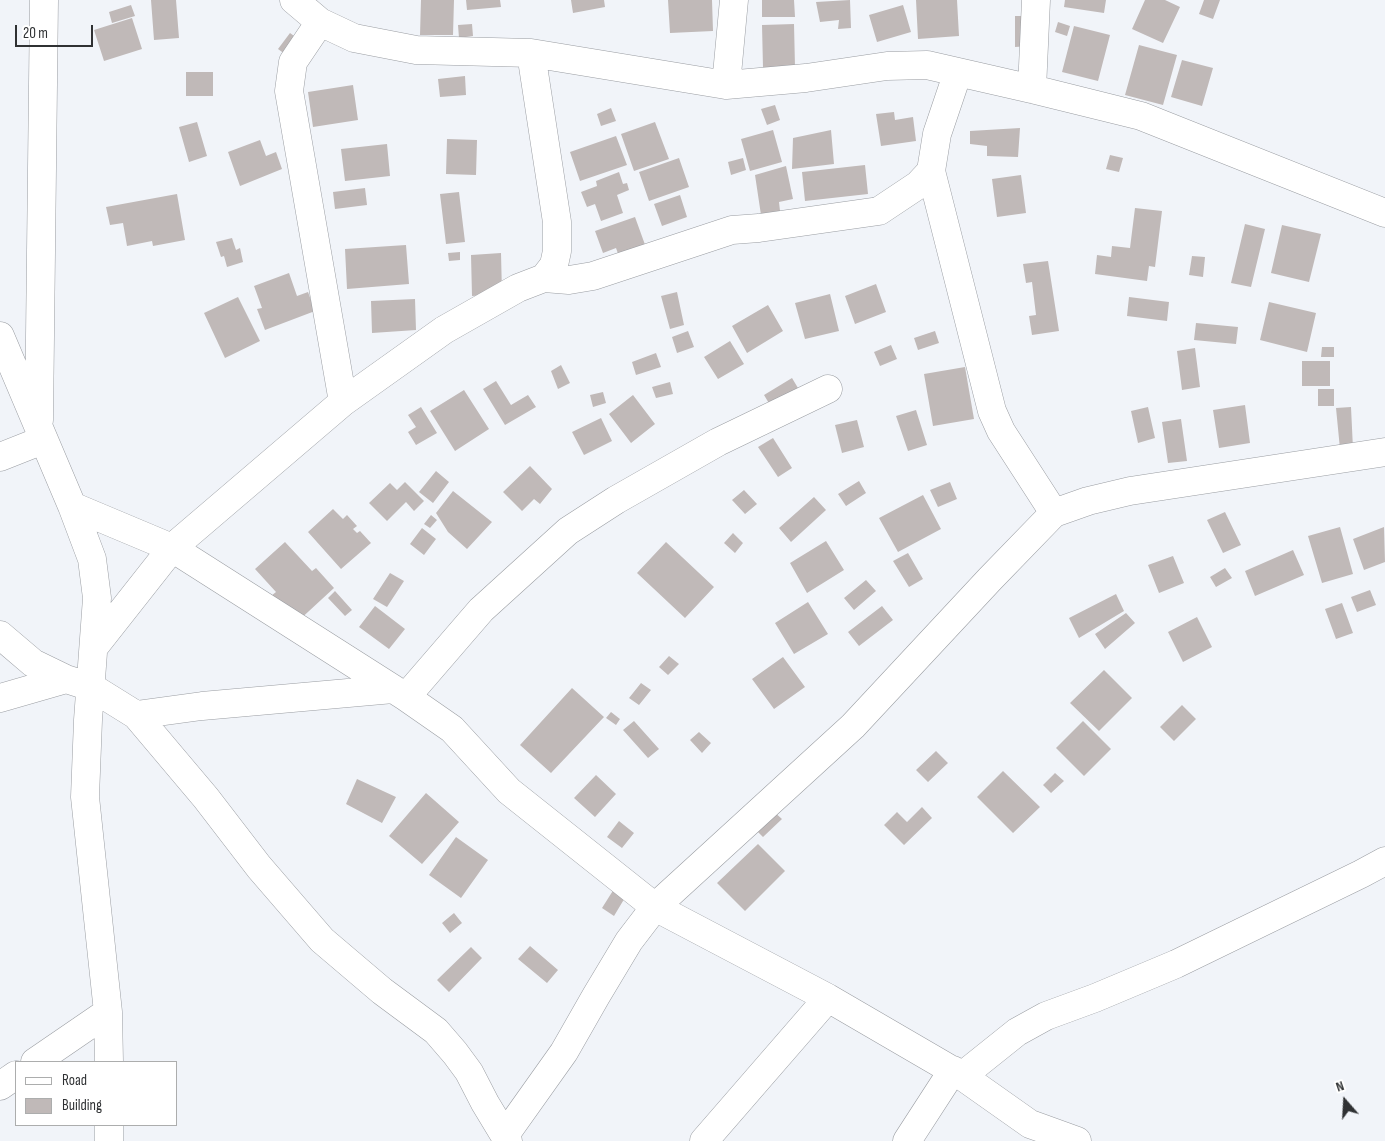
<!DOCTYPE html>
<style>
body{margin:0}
#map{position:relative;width:1385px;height:1141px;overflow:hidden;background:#f1f4f9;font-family:"Sofia Sans Condensed",sans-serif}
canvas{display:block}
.legend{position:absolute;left:15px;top:1061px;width:162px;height:65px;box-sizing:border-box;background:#fff;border:1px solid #acadad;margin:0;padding:6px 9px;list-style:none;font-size:15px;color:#2f3133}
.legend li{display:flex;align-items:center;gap:10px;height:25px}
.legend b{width:25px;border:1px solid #acadad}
.north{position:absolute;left:1320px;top:1076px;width:50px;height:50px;-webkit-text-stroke:4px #fff;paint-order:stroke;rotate:341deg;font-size:14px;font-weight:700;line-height:20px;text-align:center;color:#2f3133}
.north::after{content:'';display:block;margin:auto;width:18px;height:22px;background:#2f3133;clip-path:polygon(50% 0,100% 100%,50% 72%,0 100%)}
.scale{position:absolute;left:15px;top:25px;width:78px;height:22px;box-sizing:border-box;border:2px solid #2f3133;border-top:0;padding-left:6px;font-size:15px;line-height:18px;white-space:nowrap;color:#2f3133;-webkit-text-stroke:4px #fff;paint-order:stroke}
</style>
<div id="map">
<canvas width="1385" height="1141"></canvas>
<ul class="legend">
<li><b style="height:6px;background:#fff"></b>Road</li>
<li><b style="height:14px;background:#c0b9b8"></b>Building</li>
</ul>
<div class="north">N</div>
<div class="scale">20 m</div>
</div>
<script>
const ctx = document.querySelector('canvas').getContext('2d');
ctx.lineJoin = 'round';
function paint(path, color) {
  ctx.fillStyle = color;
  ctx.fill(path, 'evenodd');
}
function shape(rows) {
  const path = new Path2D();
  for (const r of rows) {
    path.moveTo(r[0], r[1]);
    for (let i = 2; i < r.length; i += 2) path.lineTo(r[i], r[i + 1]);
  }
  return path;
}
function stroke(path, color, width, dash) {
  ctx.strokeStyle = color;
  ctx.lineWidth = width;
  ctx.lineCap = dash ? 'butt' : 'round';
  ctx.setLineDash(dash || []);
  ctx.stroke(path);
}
paint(shape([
 [151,0,176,0,179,38,154,40],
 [421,0,454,0,453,35,420,35],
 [466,0,500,0,501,7,467,10],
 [571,0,604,0,605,7,573,13],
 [668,0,712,0,713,31,670,33],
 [762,0,794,0,795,17,762,17],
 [850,0,851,28,838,29,839,20,820,22,816,2],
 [916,0,957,0,959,36,918,39],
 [1065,0,1106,0,1104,13,1064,7],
 [1145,0,1165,0,1180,7,1163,43,1132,29],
 [1204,0,1220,0,1213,19,1199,14],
 [131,5,135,16,112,23,109,12],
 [903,5,911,32,877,42,869,15],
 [1015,16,1031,16,1031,46,1015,47],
 [132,18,142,49,104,61,94,30],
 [1058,22,1070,26,1067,36,1055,32],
 [472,24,473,36,459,38,458,25],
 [794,24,795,67,763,68,762,25],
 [1074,26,1110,35,1098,81,1062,72],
 [290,33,301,41,289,57,278,49],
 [1139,45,1177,55,1163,105,1125,95],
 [1182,60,1213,68,1202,106,1171,97],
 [186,72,213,72,213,96,186,96],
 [465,76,466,95,440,97,438,79],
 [353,85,358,120,313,127,308,92],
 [775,105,780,120,767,125,761,109],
 [611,108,616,121,601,126,597,114],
 [894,112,895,120,913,117,916,141,881,146,876,114],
 [197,122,207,156,189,162,179,127],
 [655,122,669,159,634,171,621,134],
 [1020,128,1018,157,987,156,987,146,970,144,970,131],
 [773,130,782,162,750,171,741,139],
 [831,130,834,164,792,169,793,138],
 [616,136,627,165,580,181,570,152],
 [447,139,477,140,476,175,446,174],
 [260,140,266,156,276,152,282,169,240,186,228,152],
 [387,144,390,176,345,181,341,149],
 [1110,155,1123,158,1119,172,1106,169],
 [679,158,689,187,649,201,639,172],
 [743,158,746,170,731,175,728,162],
 [865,165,868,194,805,201,802,172],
 [786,166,793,199,779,202,780,211,761,215,755,175],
 [619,172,623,184,627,183,629,190,617,195,623,213,601,221,595,204,587,207,581,192,597,186,596,181],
 [1021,175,1026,213,997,217,992,179],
 [365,188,367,205,335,209,333,192],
 [459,192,465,242,446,244,440,194],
 [177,194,185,240,153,246,152,241,127,246,123,223,110,225,106,207],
 [680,195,687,217,662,226,654,204],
 [1135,208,1162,211,1155,267,1149,266,1147,281,1095,274,1097,255,1111,257,1112,246,1130,248],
 [635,217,648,253,621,262,616,248,603,253,595,231],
 [1245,224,1265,229,1251,287,1231,283],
 [1282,225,1321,234,1309,282,1271,273],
 [232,238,236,250,240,248,243,262,227,267,224,256,221,257,216,242],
 [406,245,409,284,347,289,345,249],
 [460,252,460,260,449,261,448,253],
 [501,253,502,294,472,296,471,255],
 [1192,256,1205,257,1203,277,1189,275],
 [1048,261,1059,331,1032,335,1029,316,1036,315,1032,282,1026,283,1023,264],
 [289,273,297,296,308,292,315,311,265,330,257,309,262,308,254,286],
 [876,284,886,312,855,324,845,296],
 [677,292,684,325,670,329,661,296],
 [830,294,839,331,805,339,795,303],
 [238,297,260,341,225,358,204,313],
 [1129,297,1169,302,1167,321,1127,316],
 [415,299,416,330,372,333,371,301],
 [1269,302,1316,313,1307,352,1260,340],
 [768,305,783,331,747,353,732,326],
 [1196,323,1238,327,1236,344,1194,340],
 [688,331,694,347,677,353,672,337],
 [935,331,939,343,918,350,914,338],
 [730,341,744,364,718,379,704,357],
 [891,345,897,359,880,366,874,352],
 [1322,347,1334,347,1334,357,1321,357],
 [1195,348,1200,387,1182,390,1177,351],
 [656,353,661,367,636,375,632,362],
 [1302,361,1330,361,1330,386,1302,386],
 [561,365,570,383,558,389,551,371],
 [965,367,974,419,933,426,924,374],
 [792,378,801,393,773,410,764,395],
 [496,381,511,405,528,395,536,407,505,425,483,389],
 [670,382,673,394,656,398,652,387],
 [1318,389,1334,389,1334,406,1318,406],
 [464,390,489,429,455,451,430,411],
 [603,392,606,403,593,407,590,395],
 [633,395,655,424,631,443,609,414],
 [1245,405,1250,443,1219,448,1213,410],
 [421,407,437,433,416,445,408,432,416,427,408,415],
 [1148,407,1155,438,1138,443,1131,411],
 [1351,407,1353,449,1340,449,1336,408],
 [916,410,927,445,908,451,896,416],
 [601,418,612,441,584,455,572,432],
 [1181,419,1187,461,1168,463,1162,422],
 [857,420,864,447,842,453,835,425],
 [773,438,792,468,778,477,758,447],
 [530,466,552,489,540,504,534,499,522,511,503,492],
 [436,471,449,482,433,503,419,492],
 [859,481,866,493,846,506,838,494],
 [405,482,424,501,414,511,406,502,387,521,369,503,390,483,397,490],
 [950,482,957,499,938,507,930,490],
 [744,490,757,504,745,514,732,500],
 [453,491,492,522,467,549,448,532,436,513],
 [923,495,941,529,898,552,879,518],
 [814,497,826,510,791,542,779,528],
 [333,509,343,519,347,515,357,526,353,529,357,533,360,531,371,543,341,569,308,532],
 [1225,512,1241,545,1223,553,1207,520],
 [431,515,437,520,430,528,424,524],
 [1340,527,1353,574,1322,583,1308,536],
 [1384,527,1385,562,1364,570,1353,539],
 [422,528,436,539,424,555,410,544],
 [733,533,743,543,735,553,724,543],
 [826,541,844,570,807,593,790,563],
 [285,542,312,571,316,568,334,588,296,623,271,596,276,592,255,569],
 [666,542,714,587,685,618,637,573],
 [1293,550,1304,575,1255,596,1245,571],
 [908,553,923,579,909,587,893,561],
 [1173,556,1184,583,1159,593,1148,565],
 [1225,568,1232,578,1216,587,1210,577],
 [390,573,404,581,387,607,373,599],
 [866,580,876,591,854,610,844,598],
 [1370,590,1376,605,1357,612,1351,597],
 [335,591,352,610,345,616,328,598],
 [1116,594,1124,611,1079,638,1069,618],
 [808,602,828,634,794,654,775,623],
 [1342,603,1353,633,1336,639,1325,609],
 [375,606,405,629,389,649,359,627],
 [882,606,893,620,859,646,848,632],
 [1126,613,1135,623,1105,649,1095,634],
 [1197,617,1212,647,1183,662,1168,632],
 [669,656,679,664,668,675,659,667],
 [783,657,805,687,774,709,752,679],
 [1104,670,1132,698,1099,731,1070,703],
 [641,683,651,690,639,705,629,698],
 [572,688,604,717,551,773,520,745],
 [1182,705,1196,719,1174,741,1160,727],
 [611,712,620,719,616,725,606,718],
 [634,721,659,749,648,758,623,730],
 [1083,721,1111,749,1084,776,1056,748],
 [699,732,711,743,702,753,690,740],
 [936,751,948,763,928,782,916,770],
 [1003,771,1040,807,1013,833,977,797],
 [1055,773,1064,781,1051,793,1043,785],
 [596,775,616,794,595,817,574,798],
 [357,779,396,797,382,823,346,804],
 [426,793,459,822,422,864,389,836],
 [922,807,932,818,904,845,884,825,897,812,907,822],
 [772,810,782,819,763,837,754,828],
 [619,821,634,833,622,848,607,837],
 [456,837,488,860,461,898,429,875],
 [758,844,785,871,745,911,717,883],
 [614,889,626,896,614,916,602,908],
 [454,913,462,923,450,933,442,923],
 [530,946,558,970,547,983,518,959],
 [471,947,482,958,449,992,437,980]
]), '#c0b9b8');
const minor = shape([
 [294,0,320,22,354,38,416,50,531,53,726,85,806,78,887,66,927,65,1032,89,1141,116,1385,213],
 [320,22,293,62,289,91,343,402],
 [958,72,937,134,931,171,992,411,1001,431,1054,513],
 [726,85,734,0],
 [1032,89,1036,0],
 [544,278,569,280,593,276,732,230,759,228,879,211,918,185,931,171],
 [0,336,72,506,92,559,97,598,88,720,85,797,108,1012,109,1062],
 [39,420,44,0],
 [0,457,43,440],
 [72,506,172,548,406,697,452,729,509,791,655,907,828,998,962,1076,1030,1124,1077,1141],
 [0,635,33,663,66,679,91,687,136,715,206,798,259,867,322,940,382,991,436,1031,455,1053,469,1072,485,1103,508,1141],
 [94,647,172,548,343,402,444,330,518,288,544,278,554,265,557,251,557,222,531,53],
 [406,697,481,610,568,531,616,500,718,442,828,389],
 [0,698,66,679],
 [136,715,202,706,393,689],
 [35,1062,108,1012],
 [962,1076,1017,1032,1046,1016,1095,998,1176,964,1361,874,1385,861],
 [0,1086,16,1075],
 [109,1125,109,1141],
 [505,1135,564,1052,596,996,629,941,655,907,853,726,990,579,1054,513,1088,501,1130,491,1385,452],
 [704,1141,828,998],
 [907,1141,953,1070]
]);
stroke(minor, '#9a9da2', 29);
stroke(minor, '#fff', 28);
</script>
